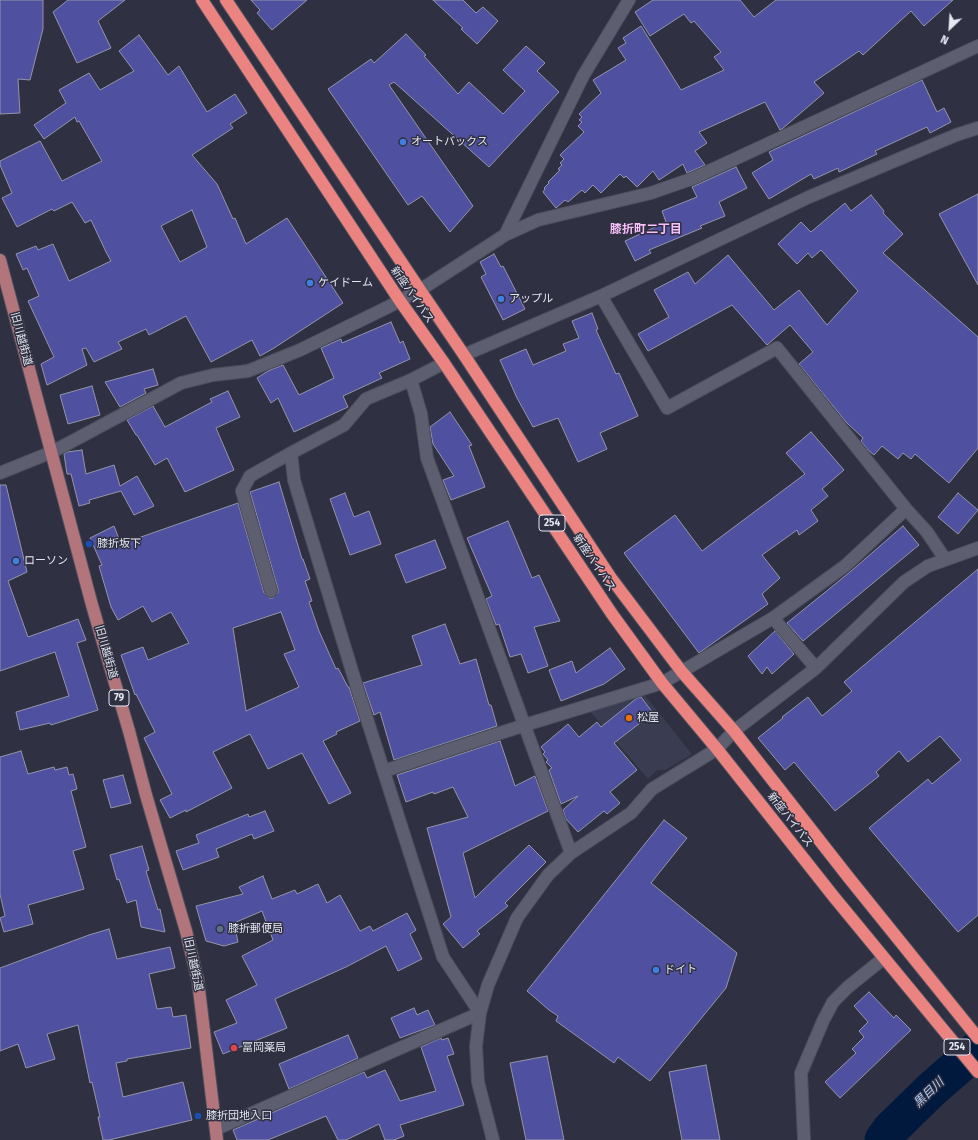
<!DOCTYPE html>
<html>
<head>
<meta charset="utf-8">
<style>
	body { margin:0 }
	#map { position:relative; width:978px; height:1140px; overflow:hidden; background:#2f3041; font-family:"Fira Sans",sans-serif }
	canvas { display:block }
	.north { position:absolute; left:930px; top:8px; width:40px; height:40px; -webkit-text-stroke:3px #2f3041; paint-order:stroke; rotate:205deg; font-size:11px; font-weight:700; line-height:16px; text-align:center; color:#e4e6f1 }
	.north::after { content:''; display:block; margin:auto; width:14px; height:18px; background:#e4e6f1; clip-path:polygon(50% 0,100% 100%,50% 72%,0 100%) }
</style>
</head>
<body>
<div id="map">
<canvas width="978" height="1140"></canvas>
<div class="north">N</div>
</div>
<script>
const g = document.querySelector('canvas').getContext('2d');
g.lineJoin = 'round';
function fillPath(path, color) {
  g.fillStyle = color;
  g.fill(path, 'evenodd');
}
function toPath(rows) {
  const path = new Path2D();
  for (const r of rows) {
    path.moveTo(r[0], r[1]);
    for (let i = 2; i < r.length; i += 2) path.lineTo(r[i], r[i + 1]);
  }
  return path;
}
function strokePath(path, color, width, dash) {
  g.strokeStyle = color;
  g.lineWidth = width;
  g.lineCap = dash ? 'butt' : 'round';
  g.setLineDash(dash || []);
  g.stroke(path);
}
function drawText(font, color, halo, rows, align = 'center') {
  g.font = font + ' "Fira Sans","Noto Sans JP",sans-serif';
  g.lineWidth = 3;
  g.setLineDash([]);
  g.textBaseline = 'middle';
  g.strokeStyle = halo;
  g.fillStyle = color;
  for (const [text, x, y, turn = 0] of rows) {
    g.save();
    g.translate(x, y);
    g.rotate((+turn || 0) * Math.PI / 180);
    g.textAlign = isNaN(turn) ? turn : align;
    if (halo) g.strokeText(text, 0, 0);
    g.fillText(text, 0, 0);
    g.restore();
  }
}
fillPath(toPath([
	[643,693,692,754,665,770,657,770,648,779,589,710]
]), '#3a3c52');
strokePath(toPath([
	[883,1140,891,1129,932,1089,978,1049]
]), '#00193c', 37);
const building = toPath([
	[0,0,43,0,43,29,30,80,18,79,20,113,0,114,0,0],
	[68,0,125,0,98,21,111,48,77,63,53,12,68,0],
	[251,0,307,0,272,30,257,13,260,10,251,0],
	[433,0,463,0,476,13,483,7,498,21,477,44,461,29,463,28,433,0],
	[653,0,740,0,754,17,776,0,953,0,924,26,911,11,863,55,859,51,814,82,824,93,782,129,780,130,765,102,699,132,707,143,695,151,705,165,687,173,683,164,659,180,653,171,637,187,626,176,624,178,620,174,601,193,593,185,585,193,582,190,568,202,565,200,556,208,543,192,545,189,544,188,549,183,548,182,560,170,558,169,562,165,560,163,564,159,560,155,584,132,578,126,582,122,579,120,582,117,579,114,601,93,593,80,626,60,618,48,626,43,623,38,641,26,681,90,724,70,714,57,721,52,694,21,691,23,684,14,650,36,635,12,653,0],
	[406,34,426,55,424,56,458,94,469,82,503,114,525,91,503,70,526,46,545,63,537,71,559,92,489,167,394,82,389,85,473,206,450,232,422,196,408,205,328,89,371,59,374,63,406,34],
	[139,35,168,75,179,66,207,112,235,94,247,113,230,124,233,128,192,155,217,184,233,219,235,218,246,244,287,218,343,303,274,348,260,356,252,340,211,362,186,316,149,335,146,329,118,342,122,349,94,362,86,348,82,349,87,365,47,385,41,364,54,357,28,301,39,296,27,268,23,270,16,254,36,246,38,250,53,244,69,281,111,261,106,252,91,220,85,223,72,202,54,211,52,209,17,227,2,198,12,193,0,165,0,161,40,141,62,181,102,161,79,121,77,122,75,117,44,139,34,125,66,103,59,90,89,73,100,90,134,71,119,51,139,35],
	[192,210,207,247,180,262,161,226,192,210],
	[922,80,937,112,944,108,951,122,930,133,927,127,875,151,877,154,839,172,838,168,814,179,811,174,769,199,752,173,773,160,769,152,922,80],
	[736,167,747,188,719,202,725,216,700,226,702,228,649,250,651,253,635,261,625,241,666,222,662,211,697,197,692,187,736,167],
	[978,194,978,285,939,214,978,194],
	[871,195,884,211,883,213,903,234,883,253,978,337,978,448,949,483,915,454,911,459,903,453,898,459,882,446,874,455,868,450,861,441,863,438,846,422,799,364,813,352,790,325,767,345,732,305,648,351,638,334,669,317,654,290,688,272,695,284,728,255,774,310,799,290,827,325,858,291,821,250,812,258,808,253,797,264,778,244,801,222,811,232,845,203,851,211,871,195],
	[494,254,501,267,503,266,525,309,503,320,481,277,486,274,480,262,494,254],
	[592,313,598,329,596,330,616,374,619,373,638,416,600,433,607,449,578,462,558,418,533,427,517,398,500,360,526,349,533,365,566,351,563,344,579,338,572,321,592,313],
	[391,322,400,343,403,341,410,359,379,373,382,378,343,396,348,407,294,432,278,398,271,403,257,378,268,371,283,365,299,395,334,378,321,348,341,339,342,343,391,322],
	[153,369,158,385,144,389,146,393,120,407,105,382,153,369],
	[92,386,100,415,68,424,60,395,92,386],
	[228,391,240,417,216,428,234,470,185,492,167,458,155,465,137,435,136,435,127,420,153,406,165,427,212,402,210,399,228,391],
	[450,412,472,445,469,446,485,487,451,500,443,480,454,476,433,444,430,427,450,412],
	[811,432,844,470,822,489,828,496,811,510,818,521,799,535,797,530,762,555,780,578,762,594,768,604,699,653,624,553,675,515,702,551,805,474,786,453,811,432],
	[82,450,86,474,114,465,120,486,137,476,154,506,134,515,121,491,89,500,90,503,79,506,71,474,67,474,64,454,67,452,82,450],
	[279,482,302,559,303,559,310,579,305,581,312,601,309,602,319,631,336,669,338,668,348,687,349,687,360,721,336,732,337,734,323,741,351,793,329,804,302,753,268,769,250,734,213,752,232,788,186,812,186,810,170,818,160,800,172,794,144,738,155,732,136,694,135,695,121,655,143,647,148,660,189,643,171,612,152,622,143,606,118,620,111,607,99,566,102,565,90,538,114,526,121,544,238,503,264,593,269,598,273,598,278,593,278,589,250,492,279,482],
	[281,612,295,650,284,654,299,687,246,711,233,628,281,612],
	[0,485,6,485,27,572,8,581,28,637,78,619,86,640,77,643,98,710,51,725,50,723,20,730,16,712,69,696,55,652,0,671,0,485],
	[345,493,354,517,369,511,381,544,350,555,330,499,345,493],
	[958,493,978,510,958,534,938,517,958,493],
	[508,521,532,578,539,575,560,621,534,627,548,666,528,673,521,654,510,657,499,624,496,625,486,599,492,596,467,538,508,521],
	[903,526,919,545,803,641,787,623,850,572,903,526],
	[435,540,446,568,406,583,395,555,435,540],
	[978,569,978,915,958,932,869,828,928,779,932,784,961,760,940,736,908,762,899,751,876,772,879,776,835,811,794,762,785,770,758,738,783,718,782,717,808,697,822,716,852,691,844,682,978,569],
	[445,624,460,664,476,659,489,705,491,705,497,726,394,760,380,712,374,715,363,683,422,665,412,636,445,624],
	[775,631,794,654,772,674,767,667,762,674,748,656,775,631],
	[610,648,625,669,604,684,561,701,549,670,572,661,576,673,610,648],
	[641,697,653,713,614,743,637,770,610,792,620,803,607,814,604,811,578,832,566,819,563,810,578,796,561,804,549,770,552,768,546,762,548,760,543,754,545,752,541,747,568,724,579,737,597,722,601,727,637,698,641,697],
	[500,741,515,786,535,776,548,811,463,853,475,898,529,845,546,862,505,903,508,906,477,931,480,934,463,948,443,924,451,917,427,828,468,817,453,787,434,794,433,792,406,802,397,775,500,741],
	[21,751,28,774,54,767,55,770,67,767,69,775,73,774,77,789,71,791,86,847,73,851,84,889,28,905,33,924,4,932,0,918,5,916,0,894,0,757,21,751],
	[123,775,131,803,111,808,103,780,123,775],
	[265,811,274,831,254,839,252,834,216,849,219,857,183,870,176,851,199,843,196,835,248,814,249,817,265,811],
	[664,820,687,838,651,883,737,953,726,988,650,1081,618,1057,614,1063,556,1021,558,1016,549,1010,527,991,664,820],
	[142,846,149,870,146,871,158,910,160,909,165,932,141,927,136,900,127,903,119,879,117,880,110,855,142,846],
	[263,876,272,899,295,890,297,894,318,884,327,903,340,895,360,931,370,926,373,931,407,913,416,930,410,934,422,959,398,971,386,946,346,967,277,998,275,999,287,1028,223,1054,214,1032,237,1023,226,1000,257,985,242,956,273,940,262,911,234,923,238,942,224,946,206,941,196,906,243,894,239,887,263,876],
	[109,929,117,959,170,947,175,968,149,974,157,1009,171,1007,173,1017,186,1015,191,1048,127,1059,127,1061,116,1063,123,1097,183,1082,192,1120,109,1140,103,1140,98,1117,100,1117,92,1082,90,1083,78,1025,47,1034,55,1059,26,1068,18,1044,0,1051,0,968,89,935,109,929],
	[869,992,894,1018,896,1015,911,1030,840,1098,825,1082,856,1053,852,1049,864,1037,859,1031,868,1022,854,1006,869,992],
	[414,1008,417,1015,428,1010,435,1025,400,1038,391,1018,414,1008],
	[348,1035,358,1058,289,1089,279,1064,348,1035],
	[441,1038,442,1040,448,1038,454,1054,447,1056,464,1105,400,1125,404,1136,394,1140,385,1140,379,1124,346,1140,338,1140,326,1116,268,1140,237,1140,233,1130,364,1072,367,1078,385,1070,400,1101,436,1091,421,1047,441,1038],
	[547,1056,564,1140,526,1140,510,1063,547,1056],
	[706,1065,720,1140,682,1140,669,1072,706,1065]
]);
fillPath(building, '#5050a1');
strokePath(building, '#9395a9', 1);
const minor = toPath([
	[505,235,538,220,651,193,694,178,978,46],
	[601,296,667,408,777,348,906,509,927,532,945,559],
	[464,355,601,296,809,197,956,135,978,128],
	[411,380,421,414,427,458,571,853],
	[0,473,52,452,69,443,181,383,213,375,248,371,300,350,388,307,420,290,505,235,583,76,629,0],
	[271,591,242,491,250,476,291,453],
	[773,618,816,668],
	[384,771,525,725,662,683,773,618,845,566,906,509],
	[216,1129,480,1013,443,957,359,694,294,480,291,453,344,425,366,399,411,380,444,363],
	[493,1140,478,1082,476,1046,480,1013,488,985,517,918,548,875,571,853,631,813,652,789,717,749,734,731,816,668,904,582,928,566,978,548],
	[804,1140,801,1073,823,1021,833,1002,848,987,884,958]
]);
const major = toPath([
	[0,260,92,605,129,731,146,795,186,931,198,981,217,1140]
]);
const highway = toPath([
	[202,0,400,301,444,363,612,614,662,683,717,749,834,897,978,1072],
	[226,0,420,290,464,355,611,578,682,672,734,731,849,878,978,1038]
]);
strokePath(minor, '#4c4e5c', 14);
strokePath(major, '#4c4e5c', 14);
strokePath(highway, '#4c4e5c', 14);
strokePath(minor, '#5d5f71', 12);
strokePath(major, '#b2757b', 12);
strokePath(highway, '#eb8481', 12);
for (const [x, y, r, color] of [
	[403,142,4,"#3f7fe0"],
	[310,283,4,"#3f7fe0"],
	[501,299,4,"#3f7fe0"],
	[89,544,4,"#1a4fb4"],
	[16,561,4,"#3f7fe0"],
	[629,718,4,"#e8710a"],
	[220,929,4,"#5c6f8a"],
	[656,970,4,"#3f7fe0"],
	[234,1048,4,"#e0444e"],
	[198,1116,4,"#1a4fb4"]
]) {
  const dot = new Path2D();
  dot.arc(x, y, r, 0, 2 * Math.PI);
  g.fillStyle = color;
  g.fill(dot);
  strokePath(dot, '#2f3041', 1.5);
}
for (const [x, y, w] of [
	[552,523,26],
	[119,698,20],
	[957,1047,26]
]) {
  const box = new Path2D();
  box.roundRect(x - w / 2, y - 8, w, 16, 3);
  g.fillStyle = '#2f3041';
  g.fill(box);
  strokePath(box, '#e4e6f1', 1);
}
drawText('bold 10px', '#e4e6f1', null, [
	["254",552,523],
	["79",119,698],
	["254",957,1047]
]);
drawText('11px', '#e4e6f1', '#2f3041', [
	["オートバックス",411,142],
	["ケイドーム",318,283],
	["アップル",509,299],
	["膝折坂下",97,544],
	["ローソン",24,561],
	["松屋",637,718],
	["膝折郵便局",228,929],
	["ドイト",664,970],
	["冨岡薬局",242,1048],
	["膝折団地入口",206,1116]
], 'left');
drawText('11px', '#e4e6f1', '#2f3041', [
	["新座バイパス",412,295,55],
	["旧川越街道",21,339,75],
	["新座バイパス",594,563,56],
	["旧川越街道",106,652,74],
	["新座バイパス",790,820,52],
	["旧川越街道",193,964,78]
]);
drawText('bold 12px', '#f7bef9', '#2f3041', [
	["膝折町二丁目",646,230]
]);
drawText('italic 12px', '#afcef4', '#2f3041', [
	["黒目川",929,1093,-44]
]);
</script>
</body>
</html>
